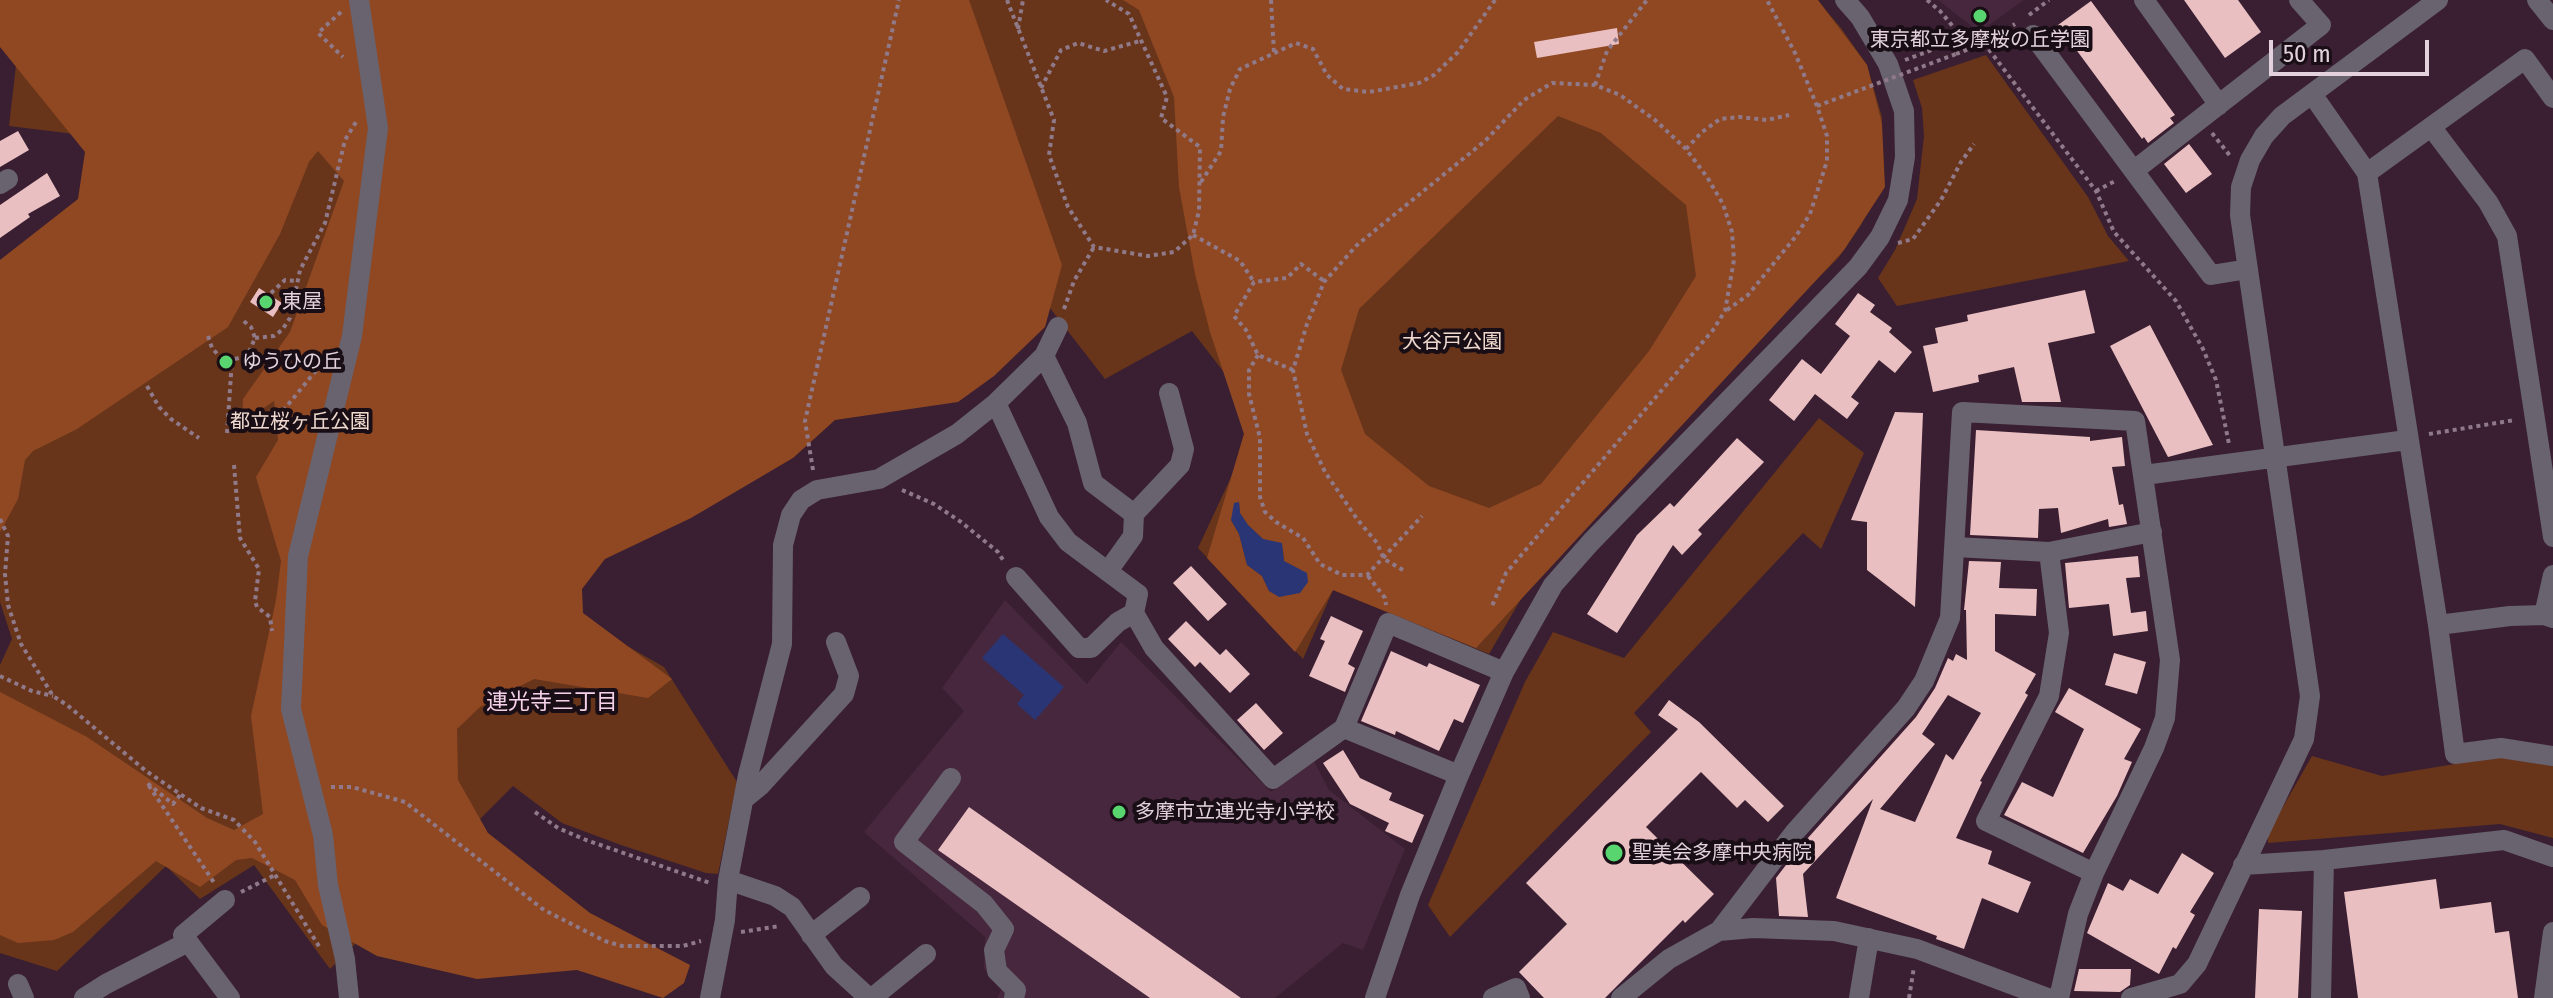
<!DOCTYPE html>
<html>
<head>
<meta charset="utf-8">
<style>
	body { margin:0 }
	#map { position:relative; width:2553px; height:998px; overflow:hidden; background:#391f31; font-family:"Fira Sans Condensed",sans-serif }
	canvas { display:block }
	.scale { position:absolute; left:2269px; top:40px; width:160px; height:36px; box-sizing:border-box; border:4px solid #e3d2dd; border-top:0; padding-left:10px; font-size:24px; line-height:28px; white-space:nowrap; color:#e3d2dd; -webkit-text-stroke:6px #190e15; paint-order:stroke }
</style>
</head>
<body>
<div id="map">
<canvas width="2553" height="998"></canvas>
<div class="scale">50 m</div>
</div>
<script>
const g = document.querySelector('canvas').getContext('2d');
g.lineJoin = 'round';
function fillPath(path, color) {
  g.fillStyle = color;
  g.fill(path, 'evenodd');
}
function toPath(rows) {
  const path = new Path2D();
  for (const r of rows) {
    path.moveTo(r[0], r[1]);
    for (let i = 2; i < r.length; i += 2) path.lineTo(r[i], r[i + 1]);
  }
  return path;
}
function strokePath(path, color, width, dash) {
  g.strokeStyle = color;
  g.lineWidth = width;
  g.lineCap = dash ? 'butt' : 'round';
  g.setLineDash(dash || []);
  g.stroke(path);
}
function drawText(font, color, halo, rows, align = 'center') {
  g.font = font + ' "Fira Sans Condensed","Noto Sans JP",sans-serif';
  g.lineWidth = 8;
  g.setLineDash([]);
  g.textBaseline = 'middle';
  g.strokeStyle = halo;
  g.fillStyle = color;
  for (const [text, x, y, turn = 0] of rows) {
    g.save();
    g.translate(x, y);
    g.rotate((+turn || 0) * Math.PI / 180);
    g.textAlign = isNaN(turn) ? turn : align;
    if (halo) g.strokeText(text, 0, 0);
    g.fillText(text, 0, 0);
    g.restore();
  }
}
fillPath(toPath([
	[1938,0,2024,0,1979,32],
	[1005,600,1087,684,1121,642,1271,792,1314,761,1329,790,1405,849,1363,950,1343,943,1275,998,997,998,1002,988,984,969,985,937,864,832,964,711,942,688]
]), '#47273d');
fillPath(toPath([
	[0,0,807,0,608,539,554,614,608,635,664,667,737,782,718,874,706,873,621,845,562,823,513,786,330,969,254,865,200,899,166,866,57,971,0,953,0,665,12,639,0,602,0,266,86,211,99,137,9,126,18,48],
	[811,0,1817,0,1841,28,1867,65,1882,117,1882,159,1876,192,1861,225,1839,257,1577,524,1532,580,1489,654,1333,590,1303,659,1198,548,1233,473,1244,434,1240,393,1192,331,1105,379],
	[1986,55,2088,197,2108,236,2129,261,1897,306,1878,278,1895,250,1917,199,1924,136,1922,108,1913,80],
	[1819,418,1864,453,1821,549,1803,533,1634,713,1651,732,1450,937,1428,905,1525,682,1553,632,1624,658],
	[2312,756,2382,776,2497,757,2553,766,2553,838,2500,824,2268,843,2268,833]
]), '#68351b');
fillPath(toPath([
	[0,0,969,0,1062,265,1045,327,994,376,958,402,835,420,793,458,691,518,605,559,582,589,583,613,672,679,648,698,534,679,480,707,457,729,458,780,488,833,590,913,690,965,684,983,663,998,577,970,477,979,377,956,322,925,295,880,252,858,236,860,200,887,156,861,73,932,54,940,18,943,0,935,0,692,87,737,207,818,234,830,263,814,251,716,276,600,281,561,256,477,278,440,274,401,242,423,243,399,290,332,344,181,318,151,309,162,280,234,228,327,77,429,33,451,25,460,18,499,0,532,0,260,78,199,85,152,0,47],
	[1123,0,1818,0,1867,65,1882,124,1885,187,1844,250,1476,648,1333,590,1295,652,1207,558,1244,434,1210,332,1195,274,1179,187,1174,97,1139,10],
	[1558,116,1601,133,1686,205,1696,276,1649,351,1541,484,1489,508,1429,486,1365,434,1341,370,1359,309],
	[1239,502,1240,513,1248,525,1263,539,1283,549,1284,561,1307,574,1269,591,1262,576,1247,565,1239,534,1231,520]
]), '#904822');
fillPath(toPath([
	[1239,502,1240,513,1248,525,1263,539,1282,543,1284,561,1307,573,1308,582,1300,593,1279,597,1269,591,1262,576,1247,565,1239,534,1231,520,1234,503],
	[1003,634,1064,687,1035,720,1017,704,1024,695,982,658]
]), '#293575');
fillPath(toPath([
	[2184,0,2238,0,2261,32,2225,58],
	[2091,1,2175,115,2170,118,2174,123,2148,143,2144,137,2142,139,2058,25],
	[1617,28,1619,44,1537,58,1534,42],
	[18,131,29,150,0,167,0,141],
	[2189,144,2212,174,2186,193,2164,164],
	[47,173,60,196,28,214,30,217,0,238,0,205],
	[259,288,282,303,273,317,250,302],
	[2085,290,2095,333,2048,343,2061,402,2022,402,2014,367,1978,375,1979,382,1933,392,1923,346,1938,343,1935,328,1968,321,1967,315],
	[1858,293,1875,305,1870,312,1892,328,1889,332,1912,352,1895,373,1879,360,1851,397,1859,403,1847,419,1815,394,1794,421,1769,400,1802,359,1821,374,1850,336,1835,324],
	[2150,325,2213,445,2168,457,2110,346],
	[1895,412,1923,413,1915,607,1867,570,1867,522,1851,520],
	[1976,430,2090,437,2090,441,2122,437,2125,466,2112,467,2119,505,2123,504,2127,524,2109,527,2108,519,2061,533,2058,508,2039,509,2038,538,1970,535],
	[1737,438,1764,462,1698,530,1702,534,1682,555,1673,545,1617,633,1587,614,1637,535,1670,503,1674,507],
	[2138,556,2140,577,2126,578,2131,613,2146,611,2148,631,2113,636,2109,604,2069,608,2065,563],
	[1969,561,2001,562,1999,588,2037,589,2036,616,1995,614,1995,651,2036,674,2025,693,2028,695,1980,781,1982,782,1956,838,1992,851,1988,864,2031,882,2018,913,1982,898,1964,949,1936,939,1937,936,1836,898,1873,799,1803,874,1808,917,1779,916,1776,878,1799,848,1916,717,1935,688,1948,658,1953,661,1956,654,1967,660,1966,610,1964,610],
	[1948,695,1981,713,1953,760,1946,754,1915,822,1880,809,1935,744,1922,734],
	[1191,566,1227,604,1208,621,1173,583],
	[1331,616,1363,631,1348,664,1355,668,1345,692,1309,676,1325,641,1320,639],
	[1186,621,1220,655,1226,649,1250,674,1230,693,1200,662,1195,667,1168,639],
	[1391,651,1427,667,1429,663,1480,685,1463,723,1454,719,1439,751,1396,731,1395,735,1361,721],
	[2114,653,2146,662,2137,694,2105,685],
	[2069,688,2141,729,2124,759,2132,762,2117,796,2083,853,2004,815,2022,782,2053,797,2084,729,2055,712],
	[1669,700,1699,722,1784,806,1768,822,1745,800,1737,808,1701,772,1646,827,1714,894,1685,923,1683,920,1605,998,1544,998,1519,972,1567,924,1526,883,1678,729,1658,715],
	[1256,703,1283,733,1264,750,1237,720],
	[1343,750,1360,778,1392,793,1389,800,1424,815,1412,843,1385,831,1389,823,1350,804,1323,763],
	[969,807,1241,998,1150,998,938,850],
	[2182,853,2214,873,2190,912,2195,915,2176,949,2173,947,2159,974,2087,933,2108,883,2123,891,2130,879,2158,894],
	[2436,879,2440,909,2491,902,2495,933,2509,931,2518,998,2358,998,2344,892],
	[2259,909,2302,911,2298,998,2255,998],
	[2079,969,2131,969,2130,985,2120,992,2074,991]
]), '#eabfc2');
strokePath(toPath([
	[1007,0,1054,120,1049,155,1068,207,1094,247,1148,256,1174,252,1193,235,1199,211,1200,147,1161,118,1167,97,1129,14,1106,0],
	[1271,0,1274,53],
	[1927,0,1940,11,1971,48],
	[341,12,318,33,343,57],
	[2029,15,2049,0],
	[1018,29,1023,0],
	[1984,43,2096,191,2114,232,2176,301,2203,349,2216,380,2229,444],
	[1956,54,1984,43,2015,24],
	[1905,60,1964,38],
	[1595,85,1607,51,1647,0],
	[1041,88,1061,50,1078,43,1104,51,1140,41],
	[2212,133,2231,157],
	[1686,149,1702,132,1720,119,1739,117,1767,120,1789,115],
	[1201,182,1221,151,1223,117,1230,89,1240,69,1296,43,1313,49,1327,75,1343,89,1369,92,1419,83,1434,75,1458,52,1495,0],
	[2096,191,2115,181],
	[1193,235,1240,261,1254,282],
	[1898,243,1913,239,1941,200,1961,162,1974,144],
	[271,293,285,280,297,281],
	[1064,309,1074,281,1094,247],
	[1727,310,1748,295,1796,236,1810,214,1827,161,1827,136,1817,106,1795,53,1767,0],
	[208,336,212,348,220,357,232,360,242,357,250,350,255,338,251,327,241,319],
	[255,338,274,336,282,330,290,318,300,270,325,223,345,140,356,122],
	[1258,355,1249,370,1249,394,1260,438,1260,497,1265,512,1276,522,1303,538,1320,564,1342,575,1367,575,1422,516],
	[1293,370,1258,355,1246,330,1234,316,1254,282,1287,278,1301,264,1324,281],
	[147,386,159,407,171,419,199,438],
	[273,423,323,362],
	[227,433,232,360],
	[2429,434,2515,420],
	[234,465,240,538,259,569,255,601,257,607,270,617,272,631],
	[813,470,805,421,899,0],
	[902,490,934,504,961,522,998,552,1005,563],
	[0,519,8,536,5,574,8,605,21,644,53,696,67,705,146,771,201,808,234,820,255,842,320,948],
	[1403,570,1384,559,1377,543,1357,519,1325,472,1307,434,1293,370,1307,324,1324,282,1357,245,1485,141,1524,100,1552,83,1595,85,1620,95,1655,120,1686,149,1707,177,1723,204,1732,232,1734,260,1725,311,1713,330,1506,573,1492,606],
	[1368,576,1385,598,1386,605],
	[0,676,32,691,53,696],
	[331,787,352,787,405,802,544,910,605,941,622,946,683,946,701,941],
	[180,795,173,804,147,783,215,884],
	[535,812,558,828,586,840,710,883],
	[241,892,275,875],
	[741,932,780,926],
	[1909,998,1914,967]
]), '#907a89', 4, [4, 4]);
strokePath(toPath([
	[2144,0,2219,105],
	[2537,0,2553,20],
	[2033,35,2211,275,2248,269],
	[2312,94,2367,173,2438,625,2455,754,2501,748,2553,756],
	[2432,128,2488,202,2507,236,2553,537],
	[2136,169,2321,25,2299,0],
	[2367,173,2525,59,2553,98],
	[0,184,8,179],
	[1044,356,1077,423,1093,483,1134,514],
	[996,403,1049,517,1068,542,1138,594,1134,613,1154,648,1273,779,1344,728,1459,775],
	[2144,475,2407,440],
	[1955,547,2049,552,2152,532],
	[2049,552,2059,633,2049,696,1986,821,2094,873],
	[1108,571,1133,536,1134,514,1180,465,1184,449,1169,393],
	[1016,577,1079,648,1091,648,1118,622,1134,613],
	[2544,615,2553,575],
	[2438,625,2510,616,2544,615,2553,618],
	[1344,728,1388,623,1504,672],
	[951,778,904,842,984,904,1004,929,994,950,997,971,1016,990,1014,998],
	[744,799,760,786,844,694,849,676,836,642],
	[2243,865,2324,860,2504,840,2553,857],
	[728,880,775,896,792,907,834,966,869,998],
	[225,900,183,935,230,998],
	[1719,931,1794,833,1906,708,1924,681,1950,618,1962,412,2135,421,2170,660,2165,718,2154,748,2094,873,2078,914,2059,998],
	[811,935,860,897],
	[18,984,24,998],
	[84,998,106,984,188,942],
	[349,998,345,959,328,885,323,835,291,709,298,556,352,336,378,128,359,0],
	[710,998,725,920,728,880,748,775,782,644,783,545,791,515,801,500,817,490,879,479,957,434,996,403,1044,356,1058,327],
	[872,998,926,954],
	[1375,998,1410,895,1459,775,1504,672,1553,585,1591,542,1858,267,1880,237,1898,200,1905,157,1904,111,1888,64,1860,17,1845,0],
	[1493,998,1516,988,1520,998],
	[1621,998,1669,959,1719,931,1753,928,1834,931,1917,949,2048,998],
	[1859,998,1869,938],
	[2131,998,2180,984,2197,964,2304,739,2310,696,2240,215,2241,187,2250,160,2264,136,2282,116,2438,0],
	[2321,998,2324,860],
	[2544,998,2553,932]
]), '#696370', 20);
strokePath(toPath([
	[1817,106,1956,54]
]), '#907a89', 4, [4, 4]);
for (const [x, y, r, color] of [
	[1980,16,8,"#59d56f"],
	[266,302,8,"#59d56f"],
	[226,362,8,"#59d56f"],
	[1119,812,8,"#59d56f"],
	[1614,853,10,"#59d56f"]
]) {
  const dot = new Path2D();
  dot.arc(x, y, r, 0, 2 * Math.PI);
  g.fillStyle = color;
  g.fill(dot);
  strokePath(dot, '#190e15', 3);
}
drawText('20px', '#e3d2dd', '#190e15', [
	["東京都立多摩桜の丘学園",1980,40,"center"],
	["東屋",282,302],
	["ゆうひの丘",242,362],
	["多摩市立連光寺小学校",1135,812],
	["聖美会多摩中央病院",1632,853]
], 'left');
drawText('20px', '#f0dad0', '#190e15', [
	["大谷戸公園",1452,342],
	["都立桜ヶ丘公園",300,422]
]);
drawText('22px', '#f4d1e8', '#190e15', [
	["連光寺三丁目",552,703]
]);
</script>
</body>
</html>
